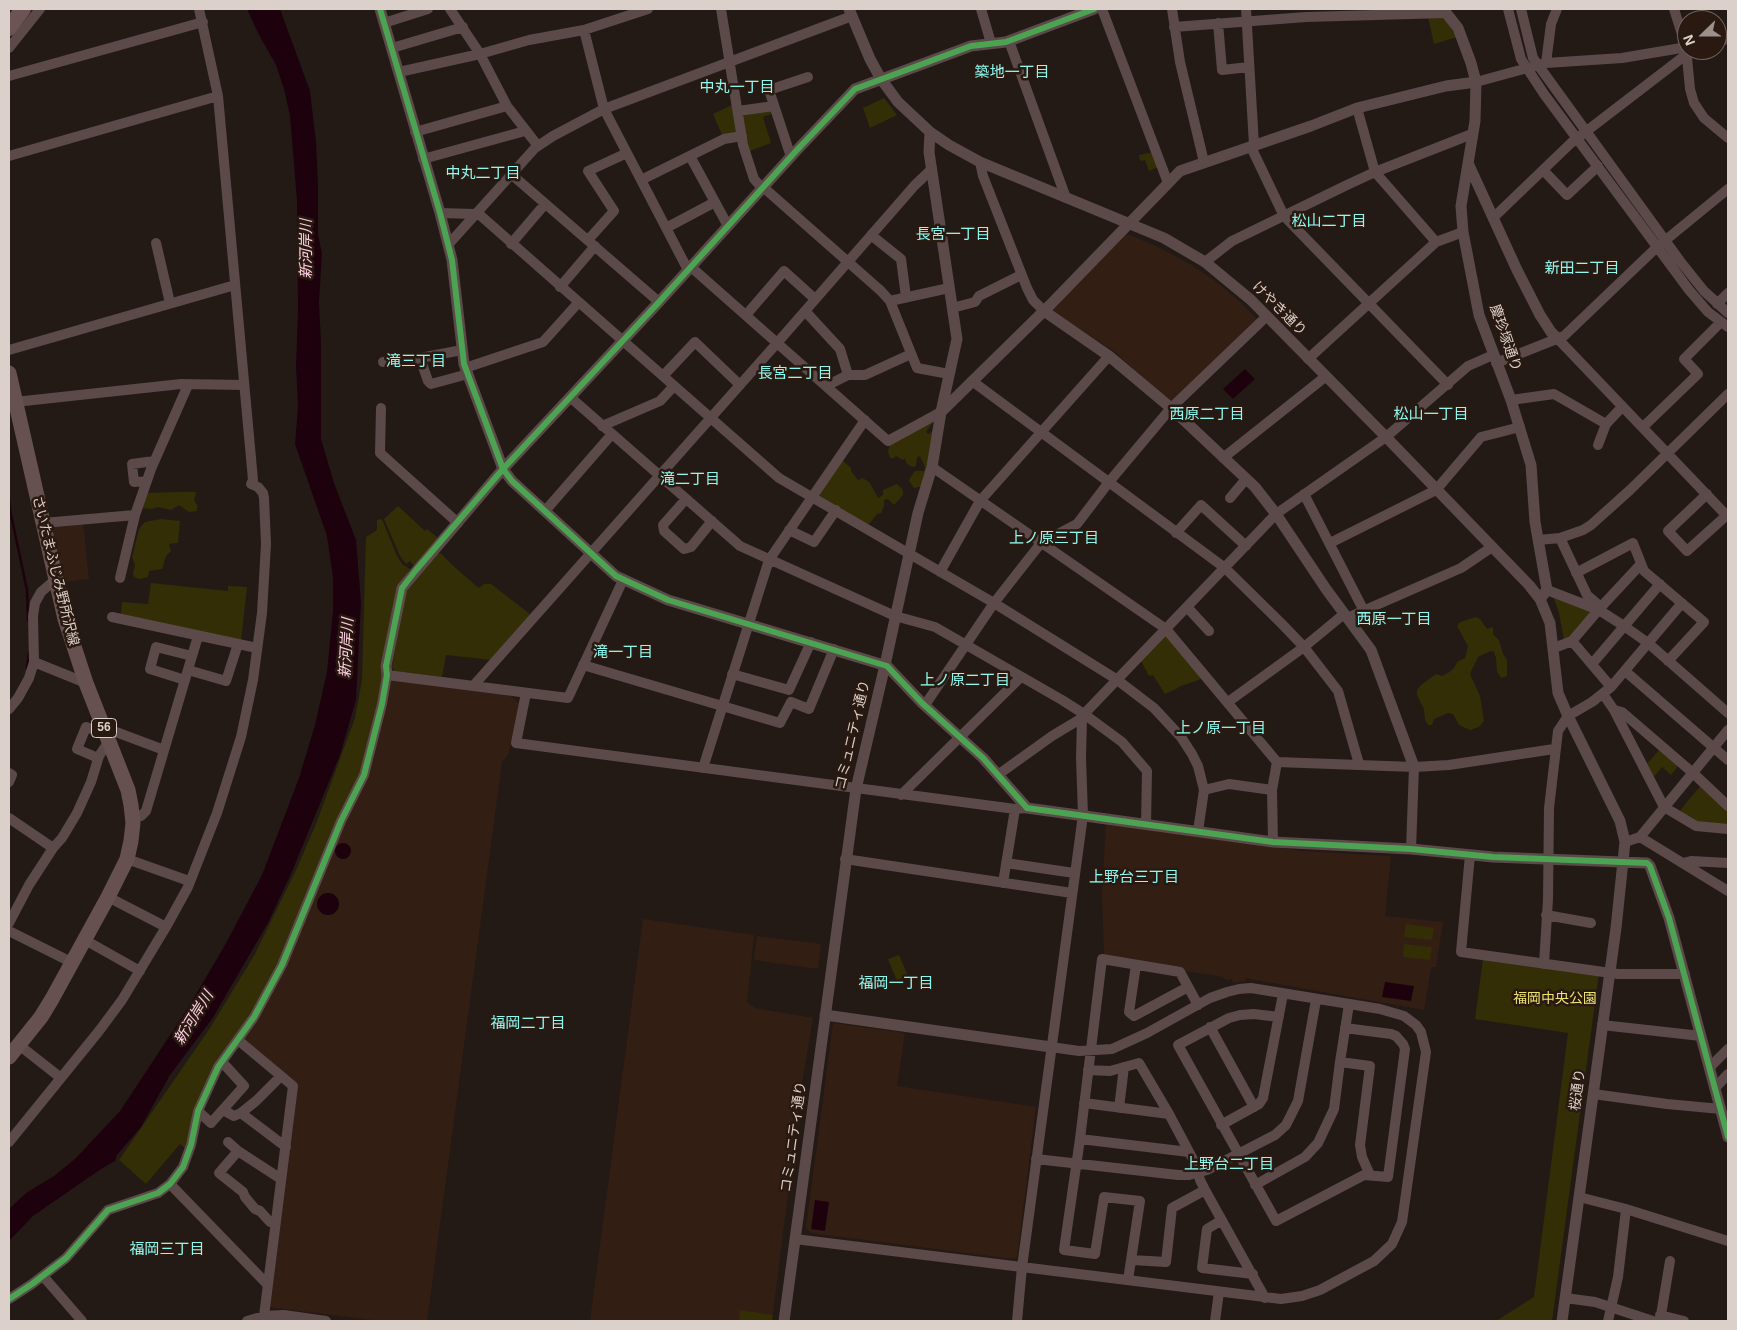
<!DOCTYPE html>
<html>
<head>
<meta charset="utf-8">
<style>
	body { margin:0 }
	#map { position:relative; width:1737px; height:1330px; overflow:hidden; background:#231a16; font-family:Helvetica,sans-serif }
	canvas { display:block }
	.frame { position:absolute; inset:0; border:10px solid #dcd0ca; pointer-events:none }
	.north { position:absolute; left:1677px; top:10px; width:50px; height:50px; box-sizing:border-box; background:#291910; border:1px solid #71625a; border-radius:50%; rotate:248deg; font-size:14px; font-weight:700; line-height:20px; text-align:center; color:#dcd0ca }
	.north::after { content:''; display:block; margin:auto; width:18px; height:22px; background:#9b908b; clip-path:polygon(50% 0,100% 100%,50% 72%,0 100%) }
</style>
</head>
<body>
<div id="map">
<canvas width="1737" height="1330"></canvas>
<div class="frame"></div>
<div class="north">N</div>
</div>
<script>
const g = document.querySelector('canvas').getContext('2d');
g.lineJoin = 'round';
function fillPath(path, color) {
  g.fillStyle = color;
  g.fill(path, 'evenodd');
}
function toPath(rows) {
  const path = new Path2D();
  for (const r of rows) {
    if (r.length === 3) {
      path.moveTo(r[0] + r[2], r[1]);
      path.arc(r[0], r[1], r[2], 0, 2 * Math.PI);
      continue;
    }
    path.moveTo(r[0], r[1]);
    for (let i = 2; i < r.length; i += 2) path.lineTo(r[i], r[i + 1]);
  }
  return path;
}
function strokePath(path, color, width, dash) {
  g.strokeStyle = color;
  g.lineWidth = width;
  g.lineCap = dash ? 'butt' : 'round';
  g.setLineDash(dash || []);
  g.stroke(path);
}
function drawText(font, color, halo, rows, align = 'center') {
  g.font = font + ' Helvetica,"Noto Sans JP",sans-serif';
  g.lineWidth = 5;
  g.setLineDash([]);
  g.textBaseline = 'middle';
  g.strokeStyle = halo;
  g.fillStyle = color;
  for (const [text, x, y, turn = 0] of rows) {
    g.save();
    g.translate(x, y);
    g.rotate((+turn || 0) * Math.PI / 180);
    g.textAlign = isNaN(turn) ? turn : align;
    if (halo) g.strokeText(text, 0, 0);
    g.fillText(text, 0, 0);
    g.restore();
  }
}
fillPath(toPath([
	[1125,235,1130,235,1160,248,1190,264,1214,280,1239,301,1259,321,1169,403,1114,351,1055,313,1053,309],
	[83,523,89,579,63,582,49,525],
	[390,678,506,693,521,704,508,755,502,762,427,1321,381,1321,269,1307,296,1086,245,1041,244,1034],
	[1106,824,1302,851,1391,856,1385,916,1443,922,1436,967,1431,967,1424,1010,1245,978,1245,981,1233,983,1232,979,1227,980,1219,976,1184,971,1104,956,1102,894],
	[643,919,754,935,747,1002,755,1008,813,1018,801,1090,772,1321,590,1321],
	[757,936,821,944,818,969,754,960],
	[833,1023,905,1033,897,1086,1036,1107,1017,1257,1014,1259,811,1233,806,1228]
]), '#331e13');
fillPath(toPath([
	[1428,17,1444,18,1457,37,1434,44],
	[884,98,897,115,870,128,863,108],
	[734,104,740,133,723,137,713,114],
	[773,109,774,113,763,117,771,143,747,152,739,114],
	[1153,152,1158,167,1149,171,1145,160,1140,161,1139,155],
	[933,422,926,432,928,434,933,431,925,486,914,488,909,481,910,478,915,471,924,471,925,467,920,456,917,457,916,466,912,467,906,463,905,458,903,460,896,456,894,458,890,458,888,451,890,444,903,439,903,436],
	[841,459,851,468,851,471,858,480,863,478,870,483,878,498,883,495,883,490,897,484,903,490,903,495,894,505,888,499,884,500,884,506,881,513,877,514,870,523,866,525,842,512,842,509,820,498,820,494],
	[181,492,196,492,194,500,197,505,197,511,189,512,179,505,171,510,158,507,151,509,142,508,146,493],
	[398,506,425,531,427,529,438,538,414,566,410,561,406,564,400,556,384,519],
	[161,519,180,521,178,543,169,544,171,551,166,556,162,569,149,571,148,577,140,579,134,577,133,573,135,565,132,557,139,529,145,522],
	[382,519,397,556,403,565,410,569,401,584,384,676,360,775,276,970,241,1029,185,1148,180,1144,146,1184,119,1160,210,1028,255,954,297,868,316,824,344,748,355,718,362,680,366,537,377,530,377,520],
	[441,553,450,563,474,584,479,588,484,584,491,584,530,614,529,618,492,660,446,655,442,677,395,671,392,668,405,589,437,554],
	[151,583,228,591,228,586,247,587,241,641,121,614,122,602,148,604],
	[1554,598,1592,611,1571,639,1564,640,1559,613],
	[1476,617,1480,619,1487,629,1493,627,1493,634,1499,640,1503,654,1507,660,1507,676,1501,678,1497,671,1496,658,1494,652,1491,651,1478,657,1470,674,1480,696,1484,721,1479,727,1470,730,1459,725,1453,714,1448,713,1434,719,1432,725,1428,725,1425,720,1424,709,1417,695,1417,690,1421,685,1436,674,1442,676,1448,673,1454,668,1457,662,1465,658,1468,646,1457,626,1460,622],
	[1166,633,1204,678,1178,687,1178,688,1165,694,1153,675,1149,676,1140,659],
	[1660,749,1679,765,1671,775,1662,767,1652,779,1645,766],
	[1702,784,1728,808,1728,826,1697,824,1678,813],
	[1406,924,1434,928,1432,940,1404,937],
	[1404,944,1432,947,1430,960,1403,957],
	[899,955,908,976,897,981,888,959],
	[1483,959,1599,973,1552,1321,1496,1321,1534,1297,1568,1033,1475,1019],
	[740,1310,773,1315,772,1321,739,1321]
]), '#332e06');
fillPath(toPath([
	[247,9,280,9,310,91,316,142,318,186,318,235,322,253,319,302,321,342,321,439,334,483,356,540,361,602,356,700,340,755,291,874,268,923,212,1019,170,1075,141,1127,117,1155,115,1161,101,1169,33,1216,9,1241,9,1209,26,1193,54,1176,76,1158,120,1111,188,1008,225,945,262,875,299,778,315,725,327,672,333,611,333,578,327,536,295,444,298,405,296,367,298,310,297,201,290,116,284,89,276,65,258,33],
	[1245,369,1255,379,1233,399,1223,389],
	[343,851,8],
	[328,904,11],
	[1385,982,1414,986,1411,1001,1382,997],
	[815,1200,829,1202,825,1231,811,1229]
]), '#1d020e');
strokePath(toPath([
	[9,499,10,510,27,590,28,620],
	[27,668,29,653]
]), '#1d020e', 2.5);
strokePath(toPath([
	[450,9,480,54,507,106,538,146],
	[721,9,743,145,754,179,762,188],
	[981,9,991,43],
	[1102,9,1168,183],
	[1172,9,1180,62,1204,162],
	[1246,9,1254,145],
	[1508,9,1521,59,1544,94,1689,290,1708,312,1728,327],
	[1521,9,1533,58,1680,261,1704,291,1728,313],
	[1674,9,1686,47,1690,89,1694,103,1704,118,1728,138],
	[384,23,428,9],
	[1218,23,1222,70,1249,67],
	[1174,27,1306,17,1446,13],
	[584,30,604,109,688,270],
	[1009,41,1066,198],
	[1717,41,1728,39],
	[9,48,40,9],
	[392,48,463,27],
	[1546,63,1551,24,1557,9],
	[399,72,480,54,529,40,584,30,648,9],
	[9,76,203,22],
	[1476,82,1546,63,1622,58,1687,47],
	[1357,108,1375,172,1436,242],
	[738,111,774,106],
	[415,132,507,106],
	[1251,147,1284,216,1448,385],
	[9,156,218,96],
	[690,156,728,226],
	[791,157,769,90,808,77],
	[423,159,525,131],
	[980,162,983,176,1027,288,1033,300,1044,311],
	[1543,170,1567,195,1598,166],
	[511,174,659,302],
	[641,180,724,139,742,136],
	[763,187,881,291,890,301,917,368,949,374],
	[440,213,475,214,481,216,779,478,994,603,1116,679,1154,708,1181,737,1192,754,1198,766,1204,790,1198,831],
	[1493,218,1571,143,1687,54],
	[666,228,715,202],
	[871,235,901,259,906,297],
	[588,240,614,211,588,171,627,153],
	[156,243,170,303],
	[511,244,545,204],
	[448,245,535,148,553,136,604,109,852,16],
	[1205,262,1232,241,1347,185,1375,172,1472,134],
	[691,267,888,441,941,412],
	[560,287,595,246],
	[890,301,949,288],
	[1717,304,1728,293],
	[952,308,975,302,979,296,1021,275],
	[805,311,840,349,848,375],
	[746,315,784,271,815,299],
	[1558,339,1728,517],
	[9,350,235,285],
	[420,358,428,381,431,384,468,374],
	[1308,359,1436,242,1463,232],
	[383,362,420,358,462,350],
	[1496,363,1564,336,1656,248,1728,189],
	[465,368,543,342,578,303],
	[663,376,695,342,740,385],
	[972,381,1225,568,1282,624,1304,647,1338,691,1359,764],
	[826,386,848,375,865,375,911,354],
	[570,397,740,546,895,616,935,627,1062,700,1084,714,1122,742,1147,771,1146,824],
	[1511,400,1554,394,1606,424,1622,407],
	[15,402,181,384,244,385],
	[381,408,380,453,458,523],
	[602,426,660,401,674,386],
	[1643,427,1698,374,1684,359,1721,322],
	[1598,445,1606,424],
	[1223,458,1325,377],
	[932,467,1166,629,1277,762,1272,790,1273,842],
	[147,481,134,482,132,464,154,461],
	[1304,494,1364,611],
	[1707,494,1668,531,1687,551,1727,515],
	[1230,498,1246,479],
	[686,499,663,525,664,531,684,549,691,547,712,521],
	[545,511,612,434],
	[43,523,135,515,151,469,188,385],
	[789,530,814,542,836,510],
	[1176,533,1201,505,1246,546],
	[1560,538,1587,595,1601,607],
	[1538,540,1560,538,1583,530,1591,525,1630,490,1728,394],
	[1330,543,1436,490,1481,437,1520,427],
	[940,572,980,501,1109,356],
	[1576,573,1633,543,1644,571,1704,622,1668,661],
	[120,578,135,515],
	[1547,590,1599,610,1624,626,1648,643,1728,713],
	[1187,607,1209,631],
	[112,617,257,648],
	[1347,618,1461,568,1492,547],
	[1572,641,1611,687],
	[1554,648,1572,641,1601,607,1641,564],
	[34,662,86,683],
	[1592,664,1660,584],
	[583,665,780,723,791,702,809,709,834,649],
	[188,670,226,681,238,644],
	[1625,671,1728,760],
	[732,674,789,690,811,642],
	[185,680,150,669,156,647,192,656],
	[474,685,778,342,915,185,932,169],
	[526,693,516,743,1015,809,1027,808],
	[1603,694,1614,710,1664,807,1696,826,1728,829],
	[1228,702,1304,647,1344,614],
	[925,705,994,603,1041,543,1077,524,1109,482,1171,408,1267,316],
	[9,709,18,698,29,678,34,662,33,616,35,603,41,592,55,580],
	[1614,710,1622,712,1693,773,1728,806],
	[98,758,77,749,86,727,106,734,116,732,164,750],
	[1277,762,1414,767,1449,765,1554,749],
	[703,768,769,560,865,420],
	[9,773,12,775,9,782],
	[999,774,1052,736,1082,718],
	[1204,790,1229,784,1272,790],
	[901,795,1021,677],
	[132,817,141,816,146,811,198,636],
	[9,818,53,848],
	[1640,837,1728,891],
	[1625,842,1640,837,1728,730],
	[1411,849,1414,767],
	[1470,855,1461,952,1618,974,1685,974],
	[127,859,189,881],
	[845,859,1072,893],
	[1006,863,1074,873],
	[1683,863,1691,861,1728,863],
	[1003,883,1015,809],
	[108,897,166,927],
	[1546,915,1591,923],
	[9,923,29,885,53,848,62,838,77,813,91,782,99,756,109,741],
	[9,931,73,963],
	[85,940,140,971],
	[1544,964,1548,899,1549,808,1558,731,1568,716,1592,702,1611,687,1682,603],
	[1136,965,1129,1012,1134,1016,1188,987],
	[1349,1004,1340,1062,1370,1066,1360,1145,1362,1157,1370,1175],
	[1279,1017,1254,1014,1240,1015,1229,1018,1178,1045,1276,1221,1364,1175,1388,1177,1405,1049,1403,1044,1396,1036,1391,1034,1345,1028],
	[1602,1025,1701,1036],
	[1210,1027,1254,1107],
	[238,1040,293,1086,264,1316],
	[19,1045,61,1078],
	[1710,1067,1728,1049],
	[1088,1070,1110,1071,1139,1063,1169,1114,1196,1165,1200,1180,1205,1190,1265,1298],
	[1716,1087,1728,1074],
	[1593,1094,1667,1104,1721,1109],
	[1084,1103,1169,1114],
	[1119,1108,1124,1067],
	[223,1110,234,1116,241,1113,256,1101,281,1076],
	[198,1111,211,1123,244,1086,222,1062],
	[241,1113,286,1147],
	[1221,1125,1259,1104,1263,1098,1283,994],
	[1080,1139,1189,1152],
	[9,1142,99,1031,122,1000,166,927,188,887,217,813,241,737,253,680,262,613,266,544,264,498,263,493,258,487,251,484,253,480,218,96,199,9],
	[228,1142,238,1151,281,1179],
	[238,1151,219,1173,243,1192,245,1197,255,1209,260,1211,270,1222,276,1221],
	[1036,1159,1178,1175,1189,1175,1207,1170,1275,1135,1286,1125,1298,1101,1316,1000],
	[170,1184,267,1284],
	[1255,1185,1305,1157,1318,1143,1334,1109,1340,1062],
	[1579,1197,1626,1209,1728,1241],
	[1222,1220,1207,1229,1202,1268,1253,1274],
	[795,1239,1281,1299,1302,1296,1320,1290,1374,1261,1392,1244,1402,1222,1426,1052,1421,1032,1416,1025,1404,1016,1380,1009,1251,988,1239,989,1227,992,1210,998,1147,1033,1112,1049,1079,1051,1051,1047],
	[1132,1260,1166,1262,1172,1208,1205,1190],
	[43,1276,82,1321],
	[1128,1280,1140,1201,1104,1197,1095,1254,1064,1250,1080,1139,1102,959,1180,972,1198,1005],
	[1565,1298,1595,1302,1653,1321],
	[9,1299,32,1284,66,1258,108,1210,158,1193,170,1184,183,1167,191,1145,198,1111,218,1067,254,1017,282,965,341,821,364,775,382,704,387,675,568,698,623,580],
	[1660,1315,1684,1321],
	[247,1321,264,1316,284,1315,326,1321],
	[1017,1321,1022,1267,1083,815,1081,758,1082,718,1086,712,1276,514,1386,437,1468,366,1493,355],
	[1215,1321,1219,1292],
	[1608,1321,1618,1277,1626,1209],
	[1660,1321,1670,1261]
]), '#5b4a49', 10);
strokePath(toPath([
	[380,9,440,213,452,260,464,364,503,469,512,481,616,576,668,600,887,666,922,703,983,758,1027,808,1273,842,1411,849,1493,857,1647,863,1650,866,1669,918,1728,1137],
	[849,9,870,59,881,79,898,102,930,132,949,145,980,162,1164,238,1205,262,1251,300,1386,437,1529,585,1540,599,1550,623,1558,693,1568,716,1620,821,1625,842,1616,928,1562,1321],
	[1443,9,1458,28,1471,63,1476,82,1475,121,1461,206,1463,232,1479,315,1511,400,1531,465,1535,522,1547,590,1540,599],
	[1468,163,1517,270,1540,315,1551,332,1558,339],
	[1044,311,1109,356,1171,408,1255,487,1276,514,1326,589,1371,650,1414,767],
	[941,412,1049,306,1180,171,1311,126,1357,108,1446,86,1476,82],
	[387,675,386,666,402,588,503,469,659,302,796,151,855,89,971,46,1006,42,1094,9],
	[825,1015,1051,1047],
	[784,1321,856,789,885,665,918,513,932,467,941,412,957,339,929,152,930,132]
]), '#5b4a49', 11);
strokePath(toPath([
	[9,373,65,619,86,683,128,790,131,805,133,823,131,841,127,859,108,897,52,999,41,1017,9,1057]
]), '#675150', 15);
strokePath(toPath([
	[9,28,23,9]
]), '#6b5453', 16);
strokePath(toPath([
	[380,9,440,213,452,260,464,364,503,469,512,481,616,576,668,600,887,666,922,703,983,758,1027,808,1273,842,1411,849,1493,857,1647,863,1650,866,1669,918,1728,1137],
	[9,1299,32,1284,66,1258,108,1210,158,1193,170,1184,183,1167,191,1145,198,1111,218,1067,254,1017,282,965,341,821,364,775,382,704,387,675,386,666,402,588,416,570,503,469,659,302,796,151,855,89,971,46,1006,42,1094,9]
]), '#4ca352', 6);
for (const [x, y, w] of [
	[104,728,25]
]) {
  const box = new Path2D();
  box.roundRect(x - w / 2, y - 9.5, w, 19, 4);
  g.fillStyle = '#291910';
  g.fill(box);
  strokePath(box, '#dcd0ca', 1);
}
drawText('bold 12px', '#dcd0ca', null, [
	["56",104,728]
]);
drawText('14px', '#dcd0ca', '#291910', [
	["けやき通り",1279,309,45],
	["慶珍塚通り",1505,338,71],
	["さいたまふじみ野所沢線",55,571,76],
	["コミュニティ通り",853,735,-77],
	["桜通り",1578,1090,-82],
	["コミュニティ通り",794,1137,-82]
]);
drawText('14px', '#ece36e', '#291910', [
	["福岡中央公園",1555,999]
]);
drawText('15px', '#8ef9f0', '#291910', [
	["築地一丁目",1012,73],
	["中丸一丁目",737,88],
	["中丸二丁目",483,174],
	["松山二丁目",1329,222],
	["長宮一丁目",953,235],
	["新田二丁目",1582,269],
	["滝三丁目",416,362],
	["長宮二丁目",795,374],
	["西原二丁目",1207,415],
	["松山一丁目",1431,415],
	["滝二丁目",690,480],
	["上ノ原三丁目",1054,539],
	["西原一丁目",1394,620],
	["滝一丁目",623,653],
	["上ノ原二丁目",965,681],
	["上ノ原一丁目",1221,729],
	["上野台三丁目",1134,878],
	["福岡一丁目",896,984],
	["福岡二丁目",528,1024],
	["上野台二丁目",1229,1165],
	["福岡三丁目",167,1250]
]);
drawText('italic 15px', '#ffd1e3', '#291910', [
	["新河岸川",307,249,-90],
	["新河岸川",347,648,-87],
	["新河岸川",194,1018,-58]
]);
</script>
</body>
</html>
